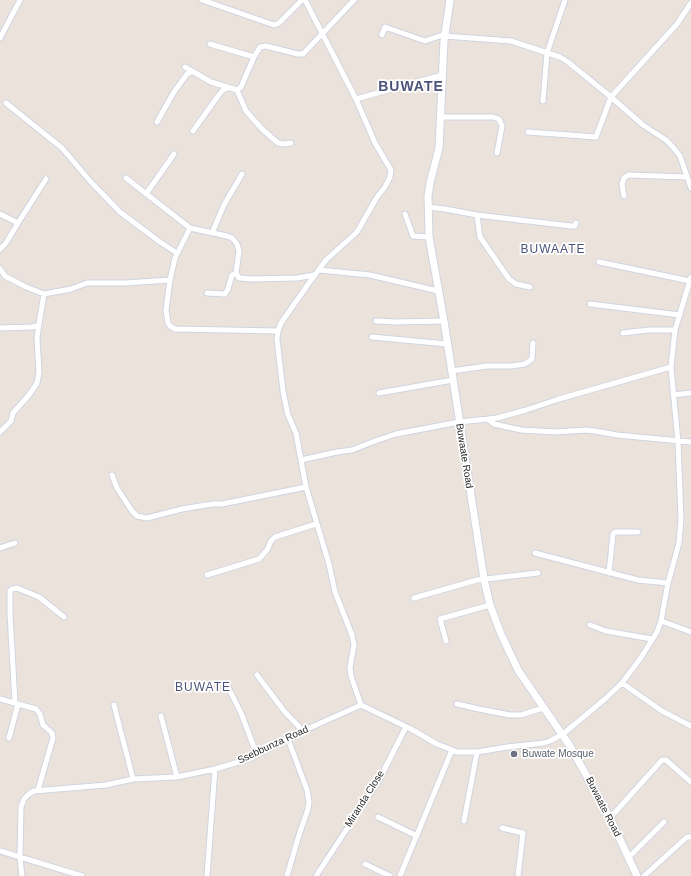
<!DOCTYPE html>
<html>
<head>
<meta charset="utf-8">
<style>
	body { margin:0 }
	canvas { display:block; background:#ebe3db }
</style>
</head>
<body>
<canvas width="691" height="876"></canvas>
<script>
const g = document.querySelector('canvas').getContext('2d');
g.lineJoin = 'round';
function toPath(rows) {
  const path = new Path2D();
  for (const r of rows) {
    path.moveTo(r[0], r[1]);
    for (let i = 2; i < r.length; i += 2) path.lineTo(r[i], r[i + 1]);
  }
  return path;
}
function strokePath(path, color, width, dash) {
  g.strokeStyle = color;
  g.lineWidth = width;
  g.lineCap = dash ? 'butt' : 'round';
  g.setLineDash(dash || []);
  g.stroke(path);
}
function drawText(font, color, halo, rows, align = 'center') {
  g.font = font + ' Arial,sans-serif';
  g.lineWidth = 3.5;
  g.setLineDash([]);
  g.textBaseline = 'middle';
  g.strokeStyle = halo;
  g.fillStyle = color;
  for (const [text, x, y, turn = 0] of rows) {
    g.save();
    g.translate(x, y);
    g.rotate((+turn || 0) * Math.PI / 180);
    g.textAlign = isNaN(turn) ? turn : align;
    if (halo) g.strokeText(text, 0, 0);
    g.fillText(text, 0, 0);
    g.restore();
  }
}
const street = toPath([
	[202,0,274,25,279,23,302,0],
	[305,0,356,99,375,143,391,170,390,177,385,187,377,197,357,232,326,260,309,283,281,323,278,331,277,339,283,391,288,415,296,433,306,487,329,564,335,592,352,635,354,645,350,667,351,676,361,705],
	[382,35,385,27,425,41,445,34],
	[445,36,511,41,560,57,568,62,611,97,643,125,666,140,672,146,680,156,691,188],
	[0,38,20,0],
	[210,44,254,57],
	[185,67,211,82,237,90,241,87,254,57,260,47,266,46,298,54,303,54,354,0],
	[237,90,246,111,262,129,278,143,285,144,291,143],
	[356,99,442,75],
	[543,101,547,53,565,0],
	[6,103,62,148,90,181,120,212,160,242,177,253],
	[440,117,493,117,499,119,502,126,497,153],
	[157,122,174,92,187,74,192,71],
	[193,131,218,96,223,90,228,88],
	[528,132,596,137,611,97,677,24,691,3],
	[126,178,190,228,227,236,232,238,237,244,239,251,236,273,239,278,252,279,297,278,314,275],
	[146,194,174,154],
	[624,196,622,184,624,178,628,175,687,177],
	[428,207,445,209,477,215,571,226,575,226,576,223],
	[0,214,18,223,6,243,0,249],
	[405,214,413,236,429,237],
	[477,215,480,237,509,279,516,284,530,287],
	[18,223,46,179],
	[190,228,175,258,170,280,166,310,168,323,170,326,175,329,278,331],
	[212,233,224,205,242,174],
	[599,262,690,281],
	[0,269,5,276,26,287,44,294,71,289,87,283,125,283,170,280],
	[319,270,370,275,438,291],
	[207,293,225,294,228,289,231,278,232,275,236,274],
	[590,304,680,315],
	[376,321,395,322,444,321],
	[0,328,33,327,36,326,39,324,44,294],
	[623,333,649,330,675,330],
	[372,337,447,344],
	[451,371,487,366,511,366,525,364,532,359,533,343],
	[379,393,453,380],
	[673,395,691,393],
	[488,419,494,424,521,430,554,432,587,430,601,432,617,435,691,442],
	[0,432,11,421,13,413,29,395,37,383,39,372,37,338,39,324],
	[301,460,337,452,352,450,375,441,396,434,459,422,497,418,526,410,559,399,671,367],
	[112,475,117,488,132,511,137,516,147,518,182,509,212,504,222,504,306,487],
	[0,548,15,543],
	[535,553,638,580,668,583],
	[609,573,613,534,615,532,638,532],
	[207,575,259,559,267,550,271,541,275,537,316,524],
	[414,598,477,580,538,573],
	[661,621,691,632],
	[590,625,606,631,652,639],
	[446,641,440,619,490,605],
	[257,675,284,711,303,731],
	[622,683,662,711,691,726],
	[227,685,241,713,257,755],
	[0,699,36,709,40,714,43,725,52,733,53,738,38,790],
	[15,703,10,614,10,591,12,589,17,588,39,597,64,617],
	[457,704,479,709,510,715,521,715,543,708],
	[114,705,133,779],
	[161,716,177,777],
	[9,738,18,704],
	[378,817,417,836],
	[610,818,662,760,666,760,691,782],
	[464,821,477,752],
	[502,828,523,833,518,876],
	[0,851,82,876],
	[628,858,664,822],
	[365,864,390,876],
	[22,876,20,858,21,807,24,799,29,794,34,791,106,785,133,779,177,777,215,769,249,759,305,730,361,705,411,729,437,744,457,752,477,752,507,747,544,743,550,741,563,734,605,699,622,683,640,659,657,632,661,621,668,583,679,543,681,519,678,442,671,367,675,330,691,277],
	[207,876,215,769],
	[287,876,299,835,308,809,309,802,307,790,288,739],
	[316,876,379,780,406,727],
	[400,876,452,750],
	[644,876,687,837,691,837]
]);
const secondary = toPath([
	[450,0,444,41,439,148,430,183,428,196,429,237,444,321,484,579,490,605,501,634,518,670,570,746,610,818,637,876]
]);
strokePath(street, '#d0d4e1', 7);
strokePath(secondary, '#d0d4e1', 9);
strokePath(street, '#fff', 5);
strokePath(secondary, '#fff', 7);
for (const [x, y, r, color] of [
	[514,754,4,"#6b7280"]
]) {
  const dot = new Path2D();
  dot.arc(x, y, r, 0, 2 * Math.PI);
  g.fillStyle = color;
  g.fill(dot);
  strokePath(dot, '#fff', 1.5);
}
drawText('10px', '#292929', '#fff', [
	["Buwaate Road",464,456,81],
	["Ssebbunza Road",273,745,-25],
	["Miranda Close",365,799,-58],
	["Buwaate Road",603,807,63]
]);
drawText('10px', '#5b616d', '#fff', [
	["Buwate Mosque",522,754]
], 'left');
g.letterSpacing = '1px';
drawText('12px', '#4b5378', '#fff', [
	["BUWAATE",553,250],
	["BUWATE",203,688]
]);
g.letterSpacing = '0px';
g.letterSpacing = '1px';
drawText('bold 14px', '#4b5378', '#fff', [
	["BUWATE",411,87]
]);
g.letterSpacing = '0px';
</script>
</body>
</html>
